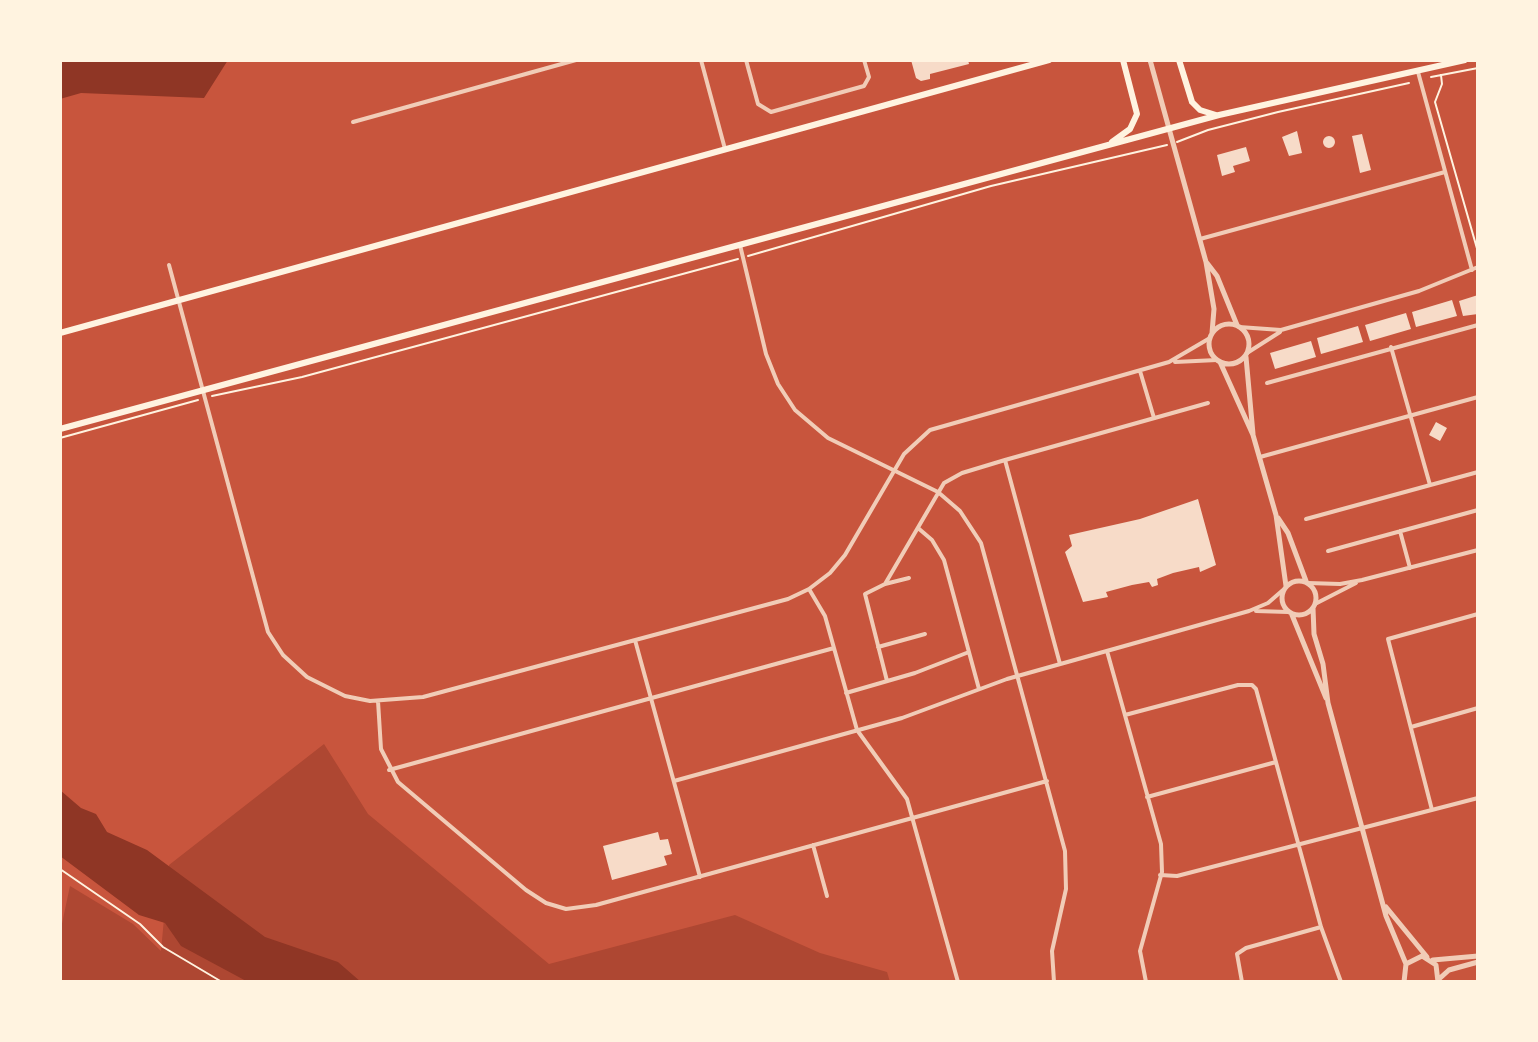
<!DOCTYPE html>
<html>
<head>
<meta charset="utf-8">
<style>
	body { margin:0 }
	#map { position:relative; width:1538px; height:1042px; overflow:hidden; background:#c8553d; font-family:Mulish,sans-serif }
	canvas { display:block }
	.frame { position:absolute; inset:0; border:62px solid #fff3e0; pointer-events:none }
</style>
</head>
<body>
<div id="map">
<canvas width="1538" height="1042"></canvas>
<div class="frame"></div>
</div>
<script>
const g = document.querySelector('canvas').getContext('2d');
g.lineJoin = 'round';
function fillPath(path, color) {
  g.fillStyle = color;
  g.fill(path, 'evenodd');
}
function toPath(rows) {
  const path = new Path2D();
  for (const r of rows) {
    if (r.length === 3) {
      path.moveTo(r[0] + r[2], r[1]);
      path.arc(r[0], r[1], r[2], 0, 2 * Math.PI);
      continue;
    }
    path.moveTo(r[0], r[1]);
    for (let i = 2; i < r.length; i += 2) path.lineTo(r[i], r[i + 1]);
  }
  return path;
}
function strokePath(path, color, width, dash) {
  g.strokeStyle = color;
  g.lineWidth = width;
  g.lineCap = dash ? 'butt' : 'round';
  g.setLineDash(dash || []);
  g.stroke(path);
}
fillPath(toPath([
	[324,744,368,814,549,964,735,915,820,953,887,972,890,982,60,982,60,933,70,886,133,924,161,951,169,865]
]), '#ae4732');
fillPath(toPath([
	[60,60,228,60,204,98,81,93,60,99],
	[60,790,81,808,96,814,107,832,147,850,265,937,338,962,361,982,248,982,181,946,165,923,139,915,60,856]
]), '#8f3625');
fillPath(toPath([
	[911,60,968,60,969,64,930,74,930,79,921,81,916,78],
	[1297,131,1302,153,1289,156,1282,137],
	[1362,134,1371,170,1360,173,1352,136],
	[1329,142,6],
	[1246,147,1250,161,1233,166,1235,172,1222,176,1217,155],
	[1478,295,1478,314,1463,316,1459,301],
	[1452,300,1457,316,1416,327,1412,312],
	[1406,313,1411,329,1370,341,1365,325],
	[1358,326,1363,342,1321,354,1317,338],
	[1311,341,1316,357,1275,369,1270,353],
	[1436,422,1447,428,1440,441,1429,435],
	[1198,499,1216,565,1200,572,1199,567,1173,573,1157,579,1158,585,1152,587,1149,582,1132,585,1106,592,1108,597,1083,602,1065,552,1072,546,1069,535,1140,519],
	[658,832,660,840,668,839,672,854,664,856,667,865,612,880,603,846]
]), '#f7dbc8');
strokePath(toPath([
	[1441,75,1442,84,1435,102,1478,252],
	[1431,77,1478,68],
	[1177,142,1208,130,1278,112,1409,83],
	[748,256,991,186,1167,145],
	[212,396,302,377,738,259],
	[60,438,198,400],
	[60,869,140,924,163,947,222,982]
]), '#fff3e0', 2);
strokePath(toPath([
	[701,60,725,149],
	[746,60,758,104,771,112,864,86,869,77,864,60],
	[1418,72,1472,270],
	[353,122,576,60],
	[1200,239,1445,172],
	[740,245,766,354,778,384,795,410,828,438,938,492,960,511,981,543,1065,851,1066,889,1052,951,1054,982],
	[169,265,268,632,283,655,307,677,345,696,370,701,423,697,788,599,809,589,830,573,845,555,904,454,930,430,1169,362,1210,338],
	[1239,327,1281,330,1419,291,1478,267],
	[1391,347,1430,485],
	[1247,353,1280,332],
	[1175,362,1217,360],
	[1140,371,1154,418],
	[1267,383,1478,325],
	[1260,457,1478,397],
	[1005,460,1060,664],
	[1306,519,1478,472],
	[918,528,932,540,944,560,979,689],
	[1400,531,1410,568],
	[1328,551,1478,510],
	[1308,583,1340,584,1362,580,1478,550],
	[885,584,909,578],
	[809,589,825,616,857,730,907,799,958,982],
	[1315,604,1356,583],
	[1256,611,1288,612],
	[635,640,700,877],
	[878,647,925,634],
	[1107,651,1161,844,1162,872,1140,951,1146,982],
	[887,681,865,594,885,584,944,483,962,473,1005,460,1208,403],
	[846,693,915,673,969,652],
	[378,701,381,749,398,782,526,890,546,903,566,909,596,905,1047,781],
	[1125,715,1238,685,1252,685,1256,689,1321,927,1341,982],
	[1411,727,1478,708],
	[389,770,834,648],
	[674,781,902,718,1007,679,1249,611,1268,603,1283,590],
	[1147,797,1276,762],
	[1432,810,1388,639,1478,614],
	[813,845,827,896],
	[1160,875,1177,876,1478,798],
	[1242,982,1237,954,1246,948,1321,927]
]), '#f1ccb7', 4);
strokePath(toPath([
	[1150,60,1206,262,1214,309,1212,333],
	[1207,263,1217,276,1237,325],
	[1229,344,20],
	[1246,357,1253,434],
	[1220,362,1253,435,1276,515,1286,586],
	[1278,518,1288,533,1306,581],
	[1299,598,17],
	[1313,608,1314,634,1323,664,1328,703,1386,916,1406,964],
	[1292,615,1326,698],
	[1386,907,1427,957],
	[1433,960,1478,956],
	[1439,979,1449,970,1478,962],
	[1404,982,1406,964,1422,956,1436,965,1438,982]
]), '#f1ccb7', 5);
strokePath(toPath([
	[1179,60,1192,102,1200,110,1216,115],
	[1112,142,1130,129,1137,114,1123,60],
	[60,333,1049,60],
	[60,429,1219,115,1465,60]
]), '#fff3e0', 6);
</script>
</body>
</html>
